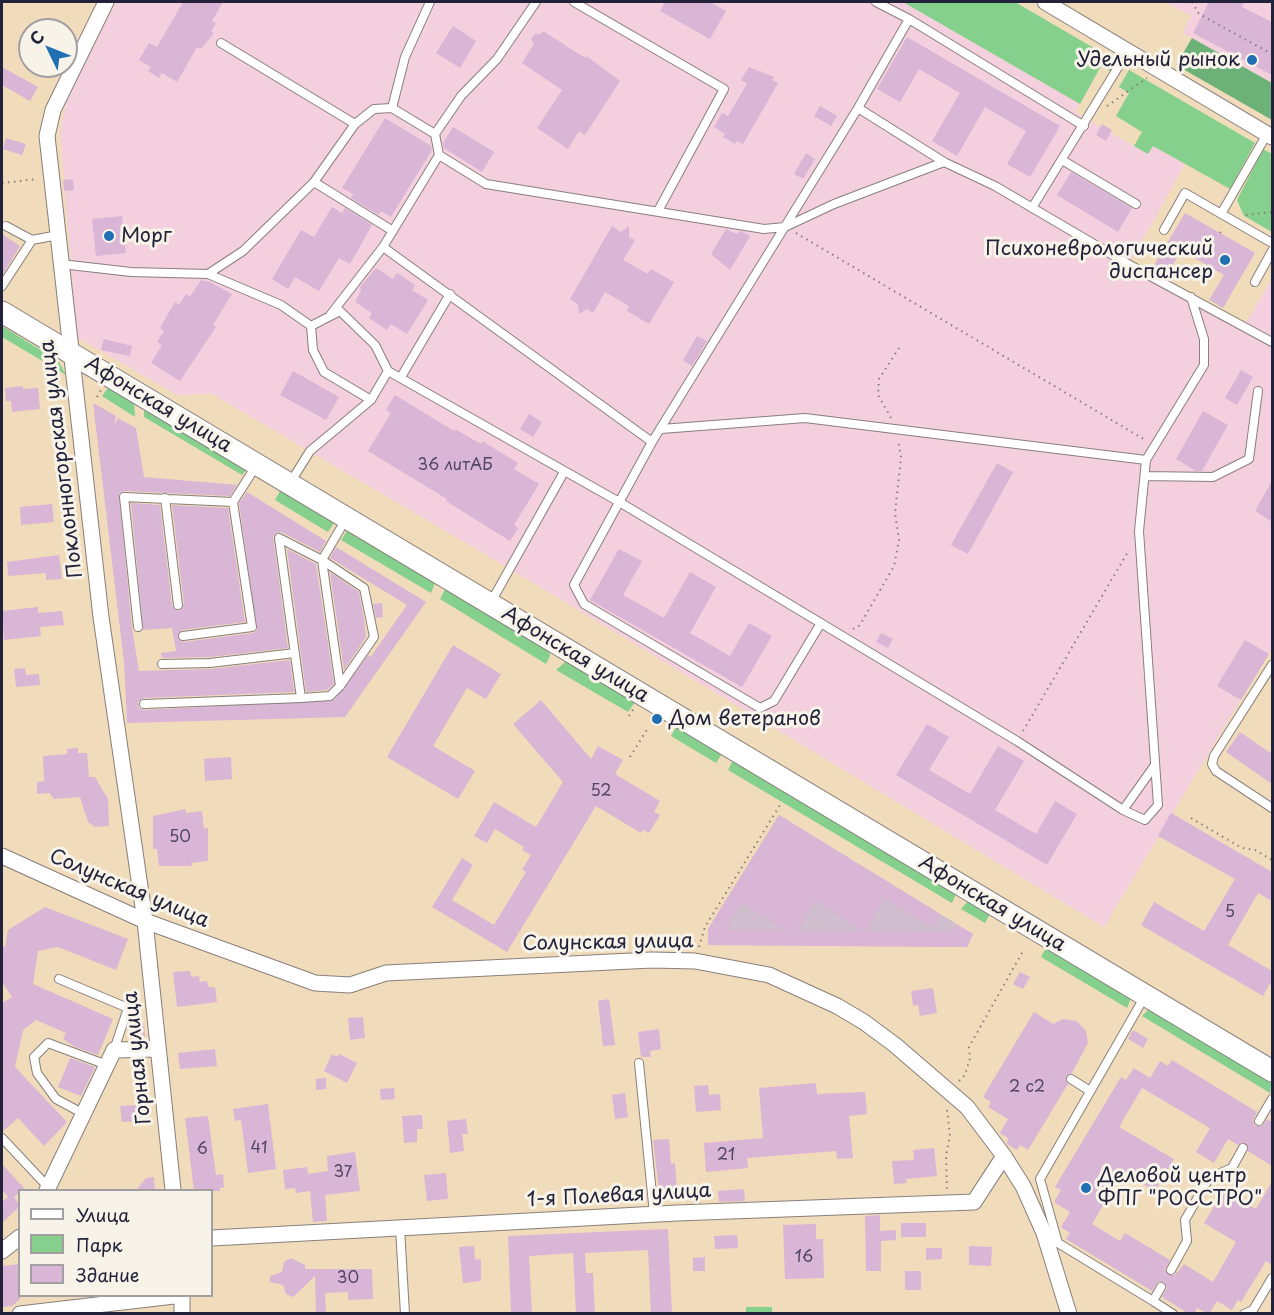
<!DOCTYPE html>
<html>
<head>
<meta charset="utf-8">
<style>
	body { margin:0 }
	#map { position:relative; width:1274px; height:1315px; overflow:hidden; background:#f0dcbb; font-family:"Playpen Sans",sans-serif }
	canvas { display:block }
	.frame { position:absolute; inset:0; border:3px solid #22223b; pointer-events:none }
	.legend { position:absolute; left:18px; top:1189px; width:195px; height:108px; box-sizing:border-box; background:#f7f3e8; border:2px solid #a29fa3; margin:0; padding:8px 10px; list-style:none; font-size:18px; color:#22223b }
	.legend li { display:flex; align-items:center; gap:12px; height:30px }
	.legend b { width:30px; border:2px solid #a29fa3 }
	.north { position:absolute; left:18px; top:18px; width:60px; height:60px; box-sizing:border-box; background:#f7f3e8; border:2px solid #a29fa3; border-radius:50%; rotate:313deg; font-size:16px; font-weight:700; line-height:24px; text-align:center; color:#22223b }
	.north::after { content:''; display:block; margin:auto; width:21px; height:27px; background:#1f6fb2; clip-path:polygon(50% 0,100% 100%,50% 72%,0 100%) }
</style>
</head>
<body>
<div id="map">
<canvas width="1274" height="1315"></canvas>
<div class="frame"></div>
<ul class="legend">
<li><b style="height:8px;background:#fff"></b>Улица</li>
<li><b style="height:16px;background:#85d08d"></b>Парк</li>
<li><b style="height:16px;background:#d9b5d6"></b>Здание</li>
</ul>
<div class="north">С</div>
</div>
<script>
const g = document.querySelector('canvas').getContext('2d');
g.lineJoin = 'round';
function fillPath(path, color) {
  g.fillStyle = color;
  g.fill(path, 'evenodd');
}
function toPath(rows) {
  const path = new Path2D();
  for (const r of rows) {
    path.moveTo(r[0], r[1]);
    for (let i = 2; i < r.length; i += 2) path.lineTo(r[i], r[i + 1]);
  }
  return path;
}
function strokePath(path, color, width, dash) {
  g.strokeStyle = color;
  g.lineWidth = width;
  g.lineCap = dash ? 'butt' : 'round';
  g.setLineDash(dash || []);
  g.stroke(path);
}
function drawText(font, color, halo, rows, align = 'center') {
  g.font = font + ' "Playpen Sans",sans-serif';
  g.lineWidth = 6;
  g.setLineDash([]);
  g.textBaseline = 'middle';
  g.strokeStyle = halo;
  g.fillStyle = color;
  for (const [text, x, y, turn = 0] of rows) {
    g.save();
    g.translate(x, y);
    g.rotate((+turn || 0) * Math.PI / 180);
    g.textAlign = isNaN(turn) ? turn : align;
    if (halo) g.strokeText(text, 0, 0);
    g.fillText(text, 0, 0);
    g.restore();
  }
}
fillPath(toPath([
	[116,2,903,2,1080,104,1075,112,1148,154,1153,146,1185,164,1129,264,1244,326,1272,278,1272,648,1104,927,510,569,212,394,177,395,77,337,60,131,67,100],
	[1164,2,1272,2,1272,83,1183,33,1191,16]
]), '#f4cfdd');
fillPath(toPath([
	[779,815,973,934,967,947,708,945,708,929]
]), '#d0bdcd');
fillPath(toPath([
	[903,2,1015,2,1116,61,1110,71,1101,66,1080,104],
	[1129,70,1255,143,1230,189,1153,146,1148,154,1134,146,1142,132,1116,116,1129,93,1119,87],
	[1263,149,1272,154,1272,232,1244,216,1237,200],
	[2,326,52,357,59,362,66,375,2,337],
	[108,388,134,404,135,417,102,396],
	[144,410,246,470,242,475,144,417],
	[280,491,334,523,328,532,275,500],
	[347,531,435,583,431,593,341,540],
	[445,589,549,651,550,656,546,664,440,599],
	[566,661,635,702,628,712,556,670],
	[676,727,722,754,716,763,671,736],
	[733,760,956,894,952,903,728,770],
	[968,901,990,914,985,923,961,909],
	[1046,948,1131,998,1127,1008,1041,957],
	[1149,1009,1272,1082,1270,1093,1142,1016],
	[772,1307,772,1313,746,1313,746,1307]
]), '#85d08d');
fillPath(toPath([
	[1192,38,1272,83,1272,120,1176,65]
]), '#6cb278');
fillPath(toPath([
	[183,2,223,2,212,21,216,23,211,32,214,33,201,49,197,47,177,82,162,73,159,78,148,71,151,67,139,60,149,43,157,47],
	[665,2,710,2,726,11,710,39,660,11],
	[1209,2,1244,2,1242,7,1272,22,1272,75,1193,33],
	[453,26,476,41,460,68,436,53],
	[543,31,585,58,586,56,620,81,585,135,579,131,568,149,537,128,562,90,522,63,534,44,531,39,535,34,541,34],
	[907,37,1060,126,1030,177,1007,164,1026,131,985,107,957,156,932,141,960,93,919,69,900,102,877,89],
	[2,67,38,87,30,101,2,85],
	[749,67,774,77,772,80,778,83,743,144,737,141,735,144,723,137,725,134,714,127,722,113,728,116,747,84,741,80],
	[820,106,837,116,831,126,814,116],
	[385,118,431,146,432,150,391,217,381,211,379,215,351,198,353,194,342,188],
	[1102,124,1112,130,1106,141,1096,135],
	[453,127,494,152,482,172,444,148,443,143],
	[6,138,26,144,22,155,3,149],
	[806,153,815,159,803,179,794,174],
	[1071,172,1132,208,1118,232,1057,195],
	[73,179,74,190,64,191,63,180],
	[332,207,342,213,345,208,372,225,350,264,339,258,319,291,295,277,288,289,272,279,301,230,314,237],
	[1185,213,1255,253,1223,308,1209,300,1224,275,1181,250,1167,275,1153,267],
	[122,216,126,253,96,256,92,219],
	[612,226,621,232,629,226,629,237,635,240,623,260,648,274,651,269,674,282,649,324,627,311,629,306,605,292,593,313,587,309,579,314,578,304,570,299],
	[726,229,737,234,741,231,750,236,730,270,711,254],
	[2,234,20,246,2,276],
	[376,268,393,279,397,273,415,285,412,290,428,300,407,334,391,324,387,330,369,318,372,313,355,302,361,291,360,287],
	[201,280,210,282,232,294,213,325,216,327,180,381,151,363,162,345,157,342,164,331,160,328,175,302,179,305,186,294,190,297],
	[697,336,707,341,692,366,683,360],
	[104,339,132,346,130,356,101,350],
	[1241,370,1253,377,1237,405,1225,398],
	[293,371,339,397,326,420,280,395],
	[23,386,23,389,38,388,40,409,12,412,11,401,6,401,5,388],
	[395,395,454,431,455,429,481,444,482,441,518,463,514,469,539,484,514,525,518,528,510,541,446,501,447,499,368,451,391,413,386,410],
	[93,403,116,416,114,426,118,418,136,428,144,477,237,485,230,496,124,491,119,494,132,628,139,671,210,669,290,660,294,692,144,698,138,702,139,708,144,710,334,700,369,654,370,658,407,605,330,558,336,547,426,602,345,717,127,723,124,662],
	[1203,411,1228,425,1202,471,1196,471,1176,459],
	[529,414,542,422,533,437,520,429],
	[997,463,1013,472,968,554,951,545],
	[1272,481,1272,522,1255,511],
	[247,492,326,541,320,552,281,532,273,536,288,648,210,657,162,658,161,653,176,651,172,628,143,630,131,503,160,505,172,606,178,611,184,604,172,505,228,508,245,622,182,630,177,637,184,642,253,633,257,630,239,503],
	[52,504,54,522,21,525,20,507],
	[287,549,316,564,334,684,327,690,306,692],
	[619,549,642,561,623,595,664,618,690,572,716,587,690,633,730,656,749,623,772,636,742,687,590,600],
	[59,555,62,579,46,580,46,573,8,576,7,562],
	[330,572,359,592,364,619,366,637,344,670],
	[382,603,383,617,376,618,373,604],
	[38,607,38,613,62,611,64,625,40,627,41,636,4,640,2,611],
	[881,633,893,639,888,648,876,642],
	[1245,640,1269,654,1241,700,1217,686],
	[453,645,501,674,486,699,467,688,433,746,475,771,458,799,387,757],
	[25,668,26,675,39,674,40,685,16,687,14,669],
	[541,700,591,759,598,746,623,760,615,774,660,801,654,812,660,815,649,833,643,830,641,833,596,806,507,952,432,907,462,858,473,865,452,900,494,925,526,872,522,870,531,855,522,850,524,847,495,829,487,843,474,836,494,802,536,827,563,782,513,724],
	[927,724,949,737,929,770,970,794,998,746,1024,761,995,810,1036,834,1055,801,1077,814,1047,865,896,775],
	[1240,732,1272,754,1272,784,1226,752],
	[78,748,78,753,87,753,89,777,95,777,108,799,109,826,95,827,88,822,80,797,54,799,49,793,37,794,37,782,44,781,43,756,67,754,67,749],
	[231,757,232,779,205,781,204,759],
	[186,809,186,813,202,811,204,829,208,828,208,861,191,863,192,866,159,866,157,849,153,849,153,816],
	[1171,813,1272,872,1272,901,1258,893,1228,945,1272,971,1272,980,1263,996,1141,925,1154,902,1204,931,1235,879,1158,836],
	[779,815,940,914,932,928,885,898,865,931,952,932,957,925,973,934,967,947,708,945,708,929],
	[816,901,863,931,797,931],
	[741,903,785,930,725,930],
	[45,907,128,939,116,970,58,947,38,951,33,984,113,1019,98,1055,75,1047,63,1039,66,1033,36,1020,23,1030,15,1067,67,1122,44,1146,18,1118,2,1132,2,1003,12,997,2,982,2,946,5,947,8,930],
	[190,971,191,977,199,976,200,982,207,981,208,987,215,987,217,1002,177,1007,173,972],
	[1020,972,1030,977,1023,989,1013,984],
	[933,988,937,1013,920,1016,918,1005,913,1006,911,991],
	[609,999,615,1045,603,1046,598,1001],
	[1034,1012,1053,1024,1063,1019,1077,1021,1086,1031,1088,1043,1072,1073,1066,1076,1068,1084,1028,1150,1020,1145,1017,1150,1007,1144,1008,1138,1000,1133,1008,1119,988,1107,991,1102,983,1097],
	[363,1017,365,1038,350,1040,348,1018],
	[144,1023,145,1037,130,1039,129,1025],
	[659,1029,661,1049,650,1051,651,1057,641,1057,638,1032],
	[1133,1030,1148,1039,1143,1048,1128,1039],
	[215,1049,217,1066,180,1069,178,1053],
	[332,1054,337,1057,339,1054,357,1063,347,1083,324,1071],
	[70,1058,95,1067,81,1096,58,1087],
	[1172,1060,1257,1112,1253,1120,1255,1126,1262,1126,1267,1119,1272,1122,1272,1166,1248,1151,1246,1143,1238,1145,1228,1139,1214,1163,1196,1152,1210,1128,1142,1088,1119,1127,1174,1159,1155,1191,1123,1172,1092,1224,1120,1241,1125,1233,1170,1260,1165,1270,1169,1275,1175,1275,1184,1264,1213,1282,1236,1242,1204,1223,1224,1190,1256,1209,1272,1182,1272,1265,1266,1261,1241,1302,1238,1300,1232,1310,1217,1301,1209,1314,1197,1308,1194,1314,1189,1314,1162,1297,1167,1288,1164,1282,1158,1282,1152,1291,1066,1239,1070,1233,1061,1227,1070,1212,1054,1202,1061,1190,1055,1187,1121,1077,1126,1080,1134,1068,1150,1078,1160,1061,1168,1066],
	[326,1078,326,1089,316,1090,316,1079],
	[816,1083,817,1094,865,1092,867,1114,849,1116,853,1158,837,1159,836,1151,747,1158,748,1168,706,1172,704,1143,763,1138,759,1088],
	[708,1085,709,1095,720,1094,721,1110,696,1112,694,1086],
	[394,1088,395,1099,381,1100,380,1089],
	[625,1093,628,1117,615,1119,612,1095],
	[268,1104,276,1169,248,1173,241,1120,235,1121,233,1109],
	[140,1105,141,1121,122,1122,120,1106],
	[422,1115,423,1129,417,1129,417,1142,404,1143,402,1116],
	[208,1116,216,1175,223,1174,224,1187,220,1188,220,1191,194,1191,185,1118],
	[466,1119,468,1134,462,1134,464,1151,450,1153,447,1121],
	[669,1139,671,1164,675,1163,677,1189,659,1190,653,1140],
	[934,1148,937,1176,906,1179,907,1183,894,1184,892,1161,914,1160,913,1150],
	[355,1152,360,1191,325,1195,327,1221,313,1222,310,1191,296,1193,295,1188,285,1189,283,1170,307,1167,308,1174,328,1171,327,1156],
	[2,1164,24,1188,14,1197,20,1206,2,1223,2,1202,8,1197,2,1190],
	[446,1173,448,1199,427,1201,424,1175],
	[154,1177,155,1191,136,1191,146,1178],
	[744,1189,745,1201,719,1202,718,1191],
	[880,1215,880,1231,896,1230,896,1240,881,1241,881,1271,866,1271,865,1216],
	[901,1223,926,1223,926,1237,901,1237],
	[816,1224,816,1239,823,1239,824,1278,785,1279,783,1225],
	[668,1229,672,1314,651,1314,648,1250,585,1253,586,1273,593,1273,595,1314,576,1314,573,1253,529,1256,532,1314,511,1314,508,1236],
	[737,1235,738,1248,715,1249,714,1236],
	[474,1246,475,1260,481,1259,481,1281,463,1283,459,1247],
	[969,1246,992,1247,991,1266,969,1265],
	[926,1248,942,1248,942,1259,926,1260],
	[705,1257,705,1271,693,1271,693,1258],
	[291,1258,305,1265,305,1269,372,1269,373,1299,348,1300,348,1292,325,1293,326,1314,316,1314,315,1276,293,1297,286,1294,283,1285,270,1282,270,1276,282,1272,284,1262],
	[20,1264,20,1299,12,1306,2,1307,2,1266],
	[905,1271,921,1271,921,1290,905,1290]
]), '#d9b5d6');
const lane = toPath([
	[574,2,724,89,658,211],
	[876,2,909,19],
	[221,43,355,124],
	[392,108,405,57,430,2],
	[858,108,909,19,1084,126],
	[435,134,461,96,497,59,536,2],
	[1062,160,1136,204],
	[1032,208,1128,51],
	[1221,214,1267,134],
	[6,226,32,240,58,235],
	[1164,230,1185,193,1272,243],
	[393,231,314,182,355,124,374,109,392,108,435,134,439,155],
	[383,247,652,442],
	[61,264,131,272,208,274,281,305,311,326,340,311,375,345,388,371],
	[208,274,243,251,314,182],
	[1255,282,1272,251],
	[2,286,32,240],
	[331,314,383,247,439,155,486,184,764,229,785,227,834,204,944,162],
	[311,326,313,350,324,372,371,400],
	[401,377,450,294],
	[661,429,805,418,1146,460],
	[1145,476,1213,477,1249,459,1258,391],
	[290,483,310,451,371,400,388,371,621,503,1017,741,1123,810,1145,820,1158,805,1139,531,1146,460,1204,365,1204,339,1191,297],
	[165,498,178,605],
	[491,602,564,472],
	[821,623,774,701,760,708,584,604,574,585,652,442,858,108,944,162,995,186,1128,264,1272,342],
	[138,627,124,497,233,502],
	[183,636,252,627,233,502,256,466],
	[162,664,210,663,295,653],
	[1272,665,1214,756,1212,764,1216,771,1272,808],
	[340,686,322,560,346,519],
	[144,704,301,698,330,696,340,686,374,637,364,588,322,560,279,538,301,698],
	[1123,810,1155,765],
	[59,979,128,1008,114,1050],
	[1145,996,1040,1179,1058,1243,1153,1301],
	[639,1063,654,1214],
	[1071,1079,1090,1091],
	[84,1114,56,1099,37,1073,34,1057,48,1043,107,1065],
	[1259,1121,1272,1099],
	[2,1138,49,1188],
	[400,1228,405,1314],
	[1171,1270,1187,1241,1185,1220,1209,1178,1232,1168,1243,1148],
	[1161,1287,1153,1301,1173,1314],
	[1244,1314,1253,1310,1272,1278]
]);
const street = toPath([
	[106,2,53,110,47,136,101,617,145,921,173,1190],
	[1045,2,1272,137],
	[2,856,145,921,315,983,350,985,386,973,652,960,695,961,769,975,837,1006,864,1022,895,1045,967,1107,1004,1156,1023,1186,1044,1233,1069,1314],
	[47,1190,114,1050,158,1049],
	[212,1238,677,1213,974,1202,1004,1156],
	[2,1251,20,1237],
	[182,1296,182,1314],
	[20,1314,174,1296]
]);
const secondary = toPath([
	[2,312,1272,1071]
]);
strokePath(lane, '#897f7b', 10);
strokePath(street, '#897f7b', 17);
strokePath(secondary, '#897f7b', 23);
strokePath(toPath([
	[1192,2,1199,14,1272,54],
	[1107,106,1147,78],
	[2,183,37,179],
	[1246,215,1272,212],
	[796,233,1147,441],
	[1220,233,1223,228],
	[97,397,101,390],
	[891,418,878,395,879,379,899,348],
	[853,629,860,625,894,566,899,540,895,513,901,457,898,440],
	[629,716,634,708],
	[1023,731,1129,550],
	[630,757,648,728],
	[1191,818,1242,848,1255,850,1272,860],
	[699,947,705,927,780,805],
	[959,1081,965,1075,970,1058,969,1047,1023,951],
	[947,1110,950,1136,946,1155,947,1191],
	[1270,1314,1272,1309]
]), '#897f7b', 2, [1.5, 4.5]);
strokePath(lane, '#fff', 8);
strokePath(street, '#fff', 15);
strokePath(secondary, '#fff', 21);
for (const [x, y, r, color] of [
	[1252,60,6,"#1f6fb2"],
	[109,236,6,"#1f6fb2"],
	[1225,260,6,"#1f6fb2"],
	[657,719,6,"#1f6fb2"],
	[1086,1188,6,"#1f6fb2"]
]) {
  const dot = new Path2D();
  dot.arc(x, y, r, 0, 2 * Math.PI);
  g.fillStyle = color;
  g.fill(dot);
  strokePath(dot, '#f7f3e8', 2);
}
drawText('16px', '#504762', null, [
	["36 литАБ",455,466],
	["52",601,792],
	["50",180,838],
	["5",1230,913],
	["2 с2",1027,1088],
	["41",259,1149],
	["6",202,1150],
	["21",726,1156],
	["37",343,1173],
	["16",804,1258],
	["30",348,1279]
]);
drawText('20px', '#22223b', '#f7f3e8', [
	["Удельный рынок",1240,60,"right"],
	["Морг",121,236],
	["Психоневрологический",1213,249,"right"],
	["диспансер",1213,272,"right"],
	["Дом ветеранов",669,719],
	["Деловой центр",1098,1176],
	["ФПГ \"РОССТРО\"",1098,1199]
], 'left');
drawText('20px', '#22223b', '#f7f3e8', [
	["Афонская улица",158,405,31],
	["Поклонногорская улица",62,459,-97],
	["Афонская улица",575,655,31],
	["Солунская улица",129,889,23],
	["Афонская улица",992,904,31],
	["Солунская улица",608,943,-1],
	["Горная улица",138,1058,-96],
	["1-я Полевая улица",619,1196,-3]
]);
</script>
</body>
</html>
